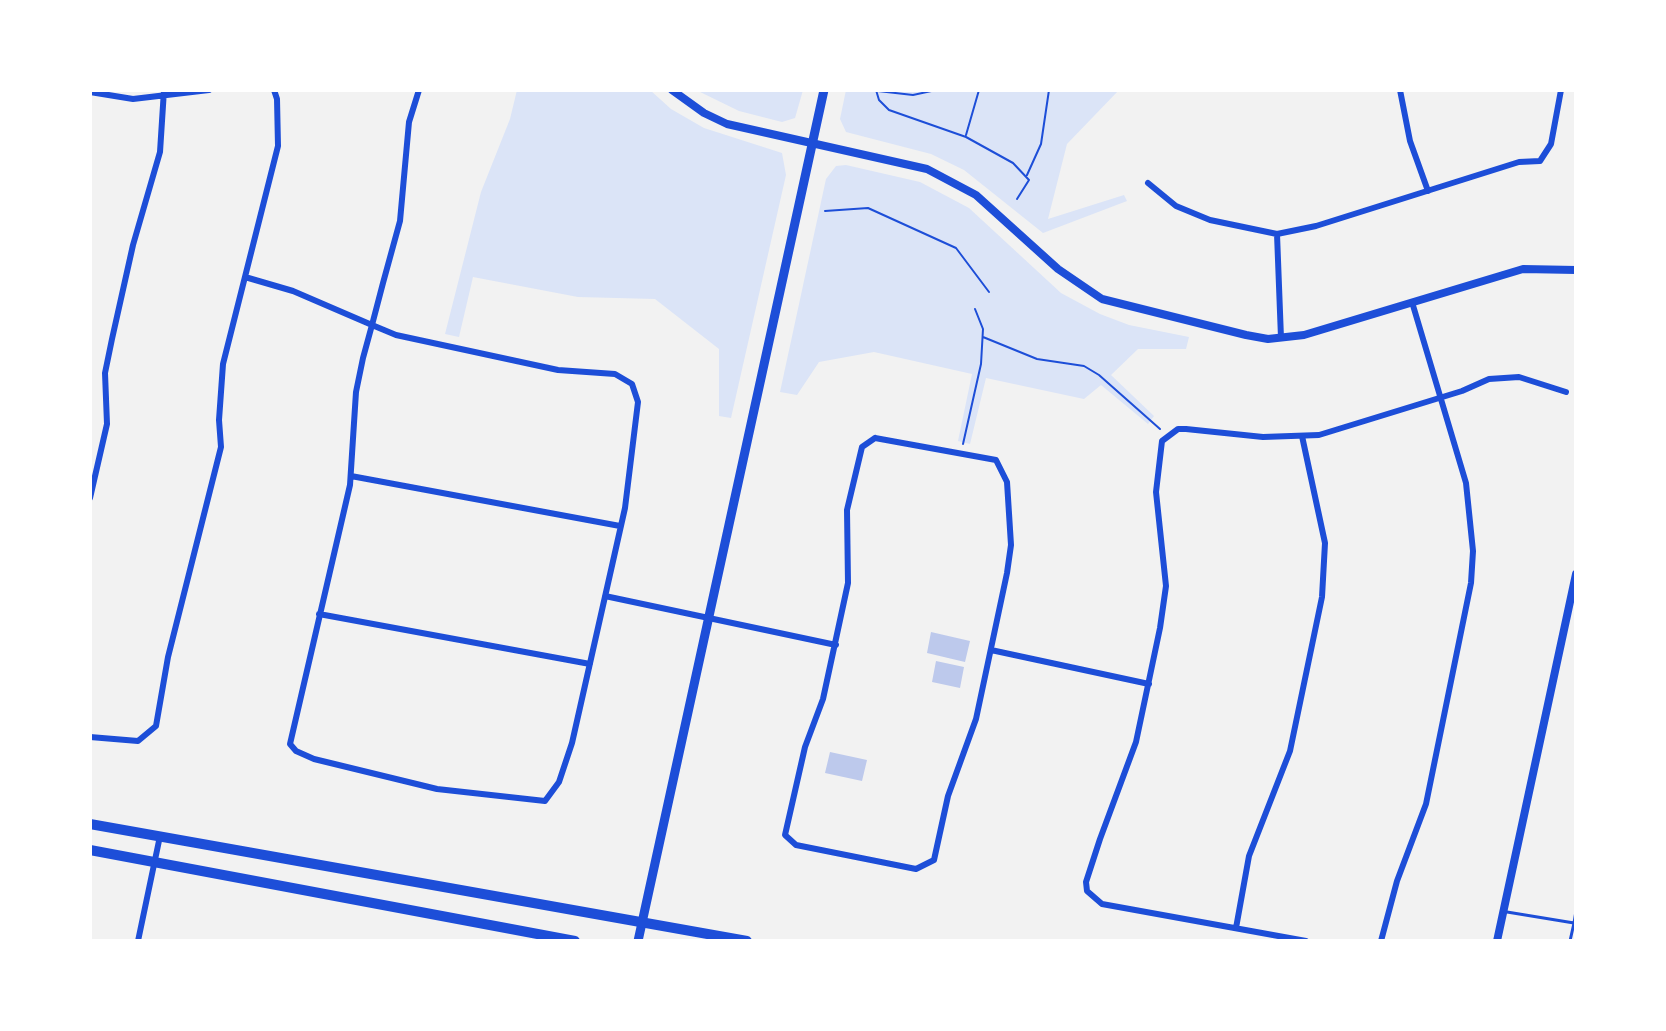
<!DOCTYPE html>
<html>
<head>
<meta charset="utf-8">
<style>
	body { margin:0 }
	#map { position:relative; width:1666px; height:1031px; overflow:hidden; background:#f2f2f2; font-family:"Sofia Sans Condensed",sans-serif }
	canvas { display:block }
	.frame { position:absolute; inset:0; border:92px solid #fff; pointer-events:none }
</style>
</head>
<body>
<div id="map">
<canvas width="1666" height="1031"></canvas>
<div class="frame"></div>
</div>
<script>
const g = document.querySelector('canvas').getContext('2d');
g.lineJoin = 'round';
function fillPath(path, color) {
  g.fillStyle = color;
  g.fill(path, 'evenodd');
}
function toPath(rows) {
  const path = new Path2D();
  for (const r of rows) {
    path.moveTo(r[0], r[1]);
    for (let i = 2; i < r.length; i += 2) path.lineTo(r[i], r[i + 1]);
  }
  return path;
}
function strokePath(path, color, width, dash) {
  g.strokeStyle = color;
  g.lineWidth = width;
  g.lineCap = dash ? 'butt' : 'round';
  g.setLineDash(dash || []);
  g.stroke(path);
}
fillPath(toPath([
	[517,90,650,90,671,109,704,128,782,153,786,175,731,418,719,416,719,349,655,299,578,297,473,277,459,337,445,334,481,192,510,119],
	[696,90,803,90,795,118,782,122,739,111],
	[846,90,1119,90,1067,144,1048,219,1124,195,1127,201,1043,233,964,170,931,154,846,132,840,119],
	[846,165,920,182,969,208,1061,293,1100,314,1129,325,1189,337,1186,349,1138,349,1111,375,1154,416,1148,424,1101,385,1084,399,986,378,970,444,958,441,972,374,874,352,819,362,797,395,780,392,826,179,836,166]
]), '#dbe4f7');
fillPath(toPath([
	[931,632,970,641,965,662,927,653],
	[936,661,964,667,960,688,932,682],
	[830,752,867,760,862,781,825,773]
]), '#bdc9ec');
strokePath(toPath([
	[869,90,913,95,936,90],
	[876,90,879,100,889,110,966,137,1013,163,1029,180,1017,199],
	[966,135,979,90],
	[1027,175,1041,144,1049,90],
	[825,211,868,208,956,248,989,292],
	[983,337,1037,359,1084,366,1099,375,1160,429],
	[963,444,981,364,983,329,975,309]
]), '#1d4ed8', 2);
strokePath(toPath([
	[1507,912,1574,923,1576,911],
	[1570,941,1574,923]
]), '#1d4ed8', 3);
strokePath(toPath([
	[1400,90,1410,141,1428,191],
	[90,92,133,99,209,90],
	[1148,183,1176,206,1210,220,1277,234,1316,226,1519,162,1540,161,1551,144,1561,90],
	[1277,234,1281,338],
	[245,277,293,291,372,325,396,335,558,370,615,374,632,384,638,402,625,508,572,743,559,782,545,801,437,789,314,759,296,751,290,744,350,485,356,392,363,358,372,325,383,283,400,221,409,122,419,90],
	[875,438,996,460,1007,482,1011,545,1007,573,976,719,948,796,934,860,916,869,796,845,785,835,805,747,823,699,848,583,847,510,862,447,875,438],
	[351,476,620,526],
	[90,498,107,424,105,373,112,339,133,245,160,152,164,90],
	[605,596,836,645],
	[319,614,590,664],
	[991,650,1149,684],
	[90,737,138,741,156,726,168,657,221,447,219,420,223,364,278,146,277,99,274,90],
	[1236,928,1249,856,1290,751,1322,597,1325,543,1302,436],
	[138,941,160,836],
	[1306,941,1102,904,1087,891,1086,882,1100,839,1136,742,1160,628,1166,586,1156,492,1162,441,1178,429,1186,429,1263,437,1319,435,1462,391,1489,379,1519,377,1566,392],
	[1381,941,1397,881,1426,804,1471,583,1473,551,1466,483,1412,302]
]), '#1d4ed8', 6);
strokePath(toPath([
	[672,90,704,113,727,124,927,169,976,195,1058,269,1102,299,1246,335,1268,339,1304,335,1523,269,1576,270],
	[1497,941,1576,574]
]), '#1d4ed8', 8);
strokePath(toPath([
	[638,941,824,90]
]), '#1d4ed8', 9);
strokePath(toPath([
	[90,824,747,941],
	[90,850,575,941]
]), '#1d4ed8', 10);
</script>
</body>
</html>
